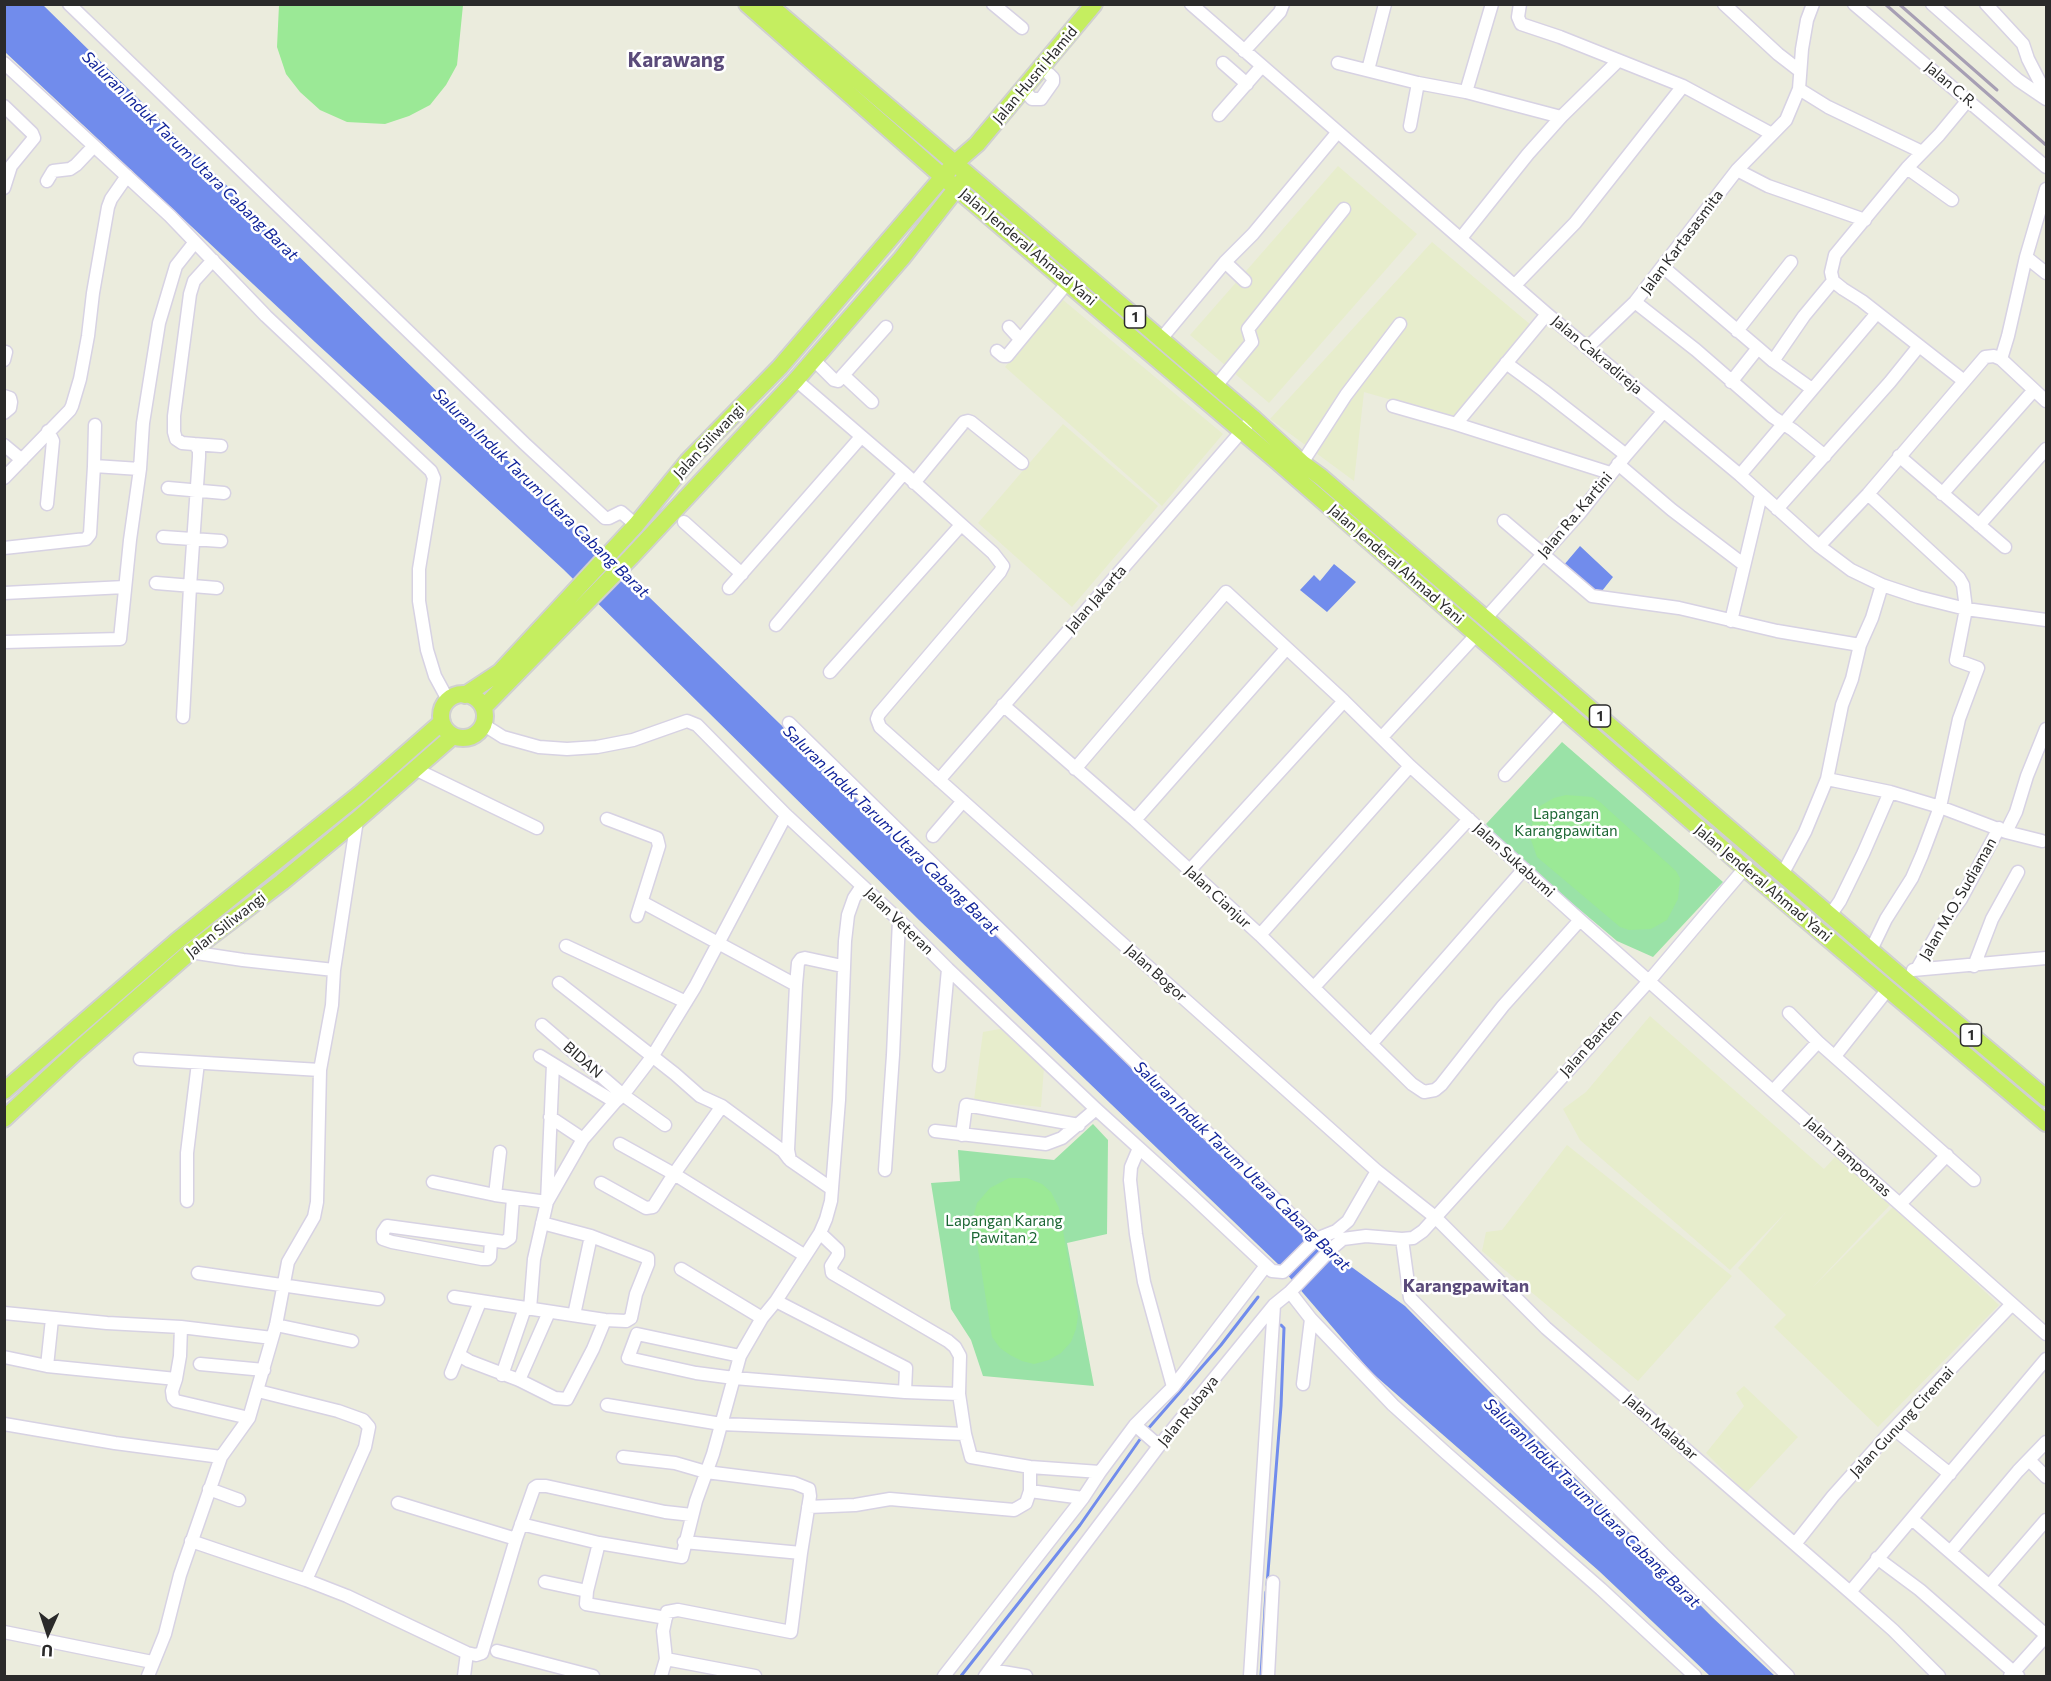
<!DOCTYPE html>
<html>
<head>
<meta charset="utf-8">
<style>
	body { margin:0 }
	#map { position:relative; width:2051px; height:1681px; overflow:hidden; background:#ebecdd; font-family:Commissioner,sans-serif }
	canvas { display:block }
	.frame { position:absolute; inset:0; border:6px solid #2a2a2a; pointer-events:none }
	.north { position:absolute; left:18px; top:1603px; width:60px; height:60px; -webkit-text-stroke:4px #fff; paint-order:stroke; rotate:183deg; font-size:16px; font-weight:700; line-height:24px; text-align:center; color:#2a2a2a }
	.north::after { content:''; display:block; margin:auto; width:21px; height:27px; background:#2a2a2a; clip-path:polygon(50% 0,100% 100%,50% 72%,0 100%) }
</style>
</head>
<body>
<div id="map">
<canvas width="2051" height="1681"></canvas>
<div class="frame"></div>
<div class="north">U</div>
</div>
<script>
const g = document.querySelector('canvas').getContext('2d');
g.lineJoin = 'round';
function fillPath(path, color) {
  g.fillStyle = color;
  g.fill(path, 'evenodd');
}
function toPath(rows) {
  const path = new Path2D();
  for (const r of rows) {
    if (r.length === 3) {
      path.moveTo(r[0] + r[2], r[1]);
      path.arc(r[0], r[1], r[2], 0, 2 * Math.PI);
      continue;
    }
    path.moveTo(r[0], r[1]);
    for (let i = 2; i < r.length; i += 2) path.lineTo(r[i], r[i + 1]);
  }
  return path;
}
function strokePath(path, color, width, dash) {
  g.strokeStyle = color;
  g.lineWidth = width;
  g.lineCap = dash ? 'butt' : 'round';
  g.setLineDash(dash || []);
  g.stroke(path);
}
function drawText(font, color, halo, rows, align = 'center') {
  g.font = font + ' Commissioner,sans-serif';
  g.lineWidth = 5;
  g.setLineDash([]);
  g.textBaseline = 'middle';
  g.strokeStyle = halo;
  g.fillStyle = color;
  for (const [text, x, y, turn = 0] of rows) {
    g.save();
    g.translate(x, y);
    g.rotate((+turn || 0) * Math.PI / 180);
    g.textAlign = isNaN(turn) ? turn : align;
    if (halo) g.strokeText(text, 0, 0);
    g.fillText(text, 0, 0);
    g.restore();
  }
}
fillPath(toPath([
	[1338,166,1417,234,1269,403,1190,335],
	[1432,242,1531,325,1455,418,1364,392,1354,481,1270,419],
	[1062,299,1223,434,1162,506,1005,367],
	[1063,424,1158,506,1072,607,978,523],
	[1650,1016,1824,1169,1836,1156,1890,1205,1810,1290,1894,1206,1999,1305,1878,1427,1774,1327,1786,1315,1738,1268,1787,1211,1730,1270,1580,1140,1563,1109,1586,1092],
	[1005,1028,1044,1067,1041,1107,974,1100,983,1032],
	[1567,1145,1732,1276,1638,1381,1482,1251,1486,1232,1502,1230],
	[1744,1386,1798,1437,1746,1493,1706,1453,1744,1406,1736,1393]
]), '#e7edcc');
fillPath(toPath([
	[1562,742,1723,882,1653,957,1617,941,1510,851,1486,824],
	[1093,1124,1108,1140,1107,1234,1067,1243,1094,1386,983,1376,971,1340,951,1309,931,1183,960,1181,958,1150,1054,1160]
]), '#9ae2a7');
fillPath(toPath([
	[279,5,463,5,457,65,446,85,430,105,409,116,385,124,347,122,320,110,300,92,286,74,277,47],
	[1566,795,1592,797,1600,802,1676,871,1680,878,1678,899,1667,920,1651,929,1629,930,1620,927,1537,857,1530,837,1533,819,1540,806,1554,798],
	[1009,1178,1027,1178,1042,1184,1051,1192,1059,1208,1078,1316,1076,1329,1071,1342,1061,1353,1049,1360,1034,1364,1022,1361,1010,1355,1000,1348,992,1337,973,1218,977,1203,990,1188]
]), '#9be996');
fillPath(toPath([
	[4,5,43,5,384,340,1305,1233,1405,1306,1712,1617,1775,1676,1710,1676,1599,1571,1371,1372,1279,1265,919,920,563,569,315,342,5,52],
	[1580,546,1613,577,1598,596,1563,566],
	[1334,564,1356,582,1327,612,1300,590,1314,575,1320,581]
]), '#718cec');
strokePath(toPath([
	[1147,1430,1221,1345,1258,1297],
	[1267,1585,1281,1406,1284,1328,1281,1325],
	[961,1676,1080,1525,1143,1435],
	[1261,1676,1266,1592]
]), '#718cec', 3);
const minor = toPath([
	[69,4,525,444,605,518,609,518,621,512,636,525],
	[993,4,1022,28],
	[1191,4,1547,314,1740,475,1819,546,1851,570,1882,585,1918,597,1966,609,2046,620],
	[1520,4,1518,17,1521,24,1560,37,1683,86,1772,134],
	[1724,4,1778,54,1800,71],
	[1854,4,2046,167],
	[1932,4,2018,80,2046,99],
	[1986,4,2023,44,2028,59,2046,94],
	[1244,51,1280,12,1283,4],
	[4,63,170,216,266,316,431,471,434,478,419,569,419,601,427,650,435,676,448,700],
	[1223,63,1247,84],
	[1338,63,1418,83,1466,92,1561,117],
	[1368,70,1385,4],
	[1023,89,1032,99,1041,99,1053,82,1053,78,1049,74],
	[1799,89,1828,107,1922,152],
	[1466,92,1492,4],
	[4,106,32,133,34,138,11,166,4,188],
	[1219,115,1262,66],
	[1410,126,1418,83],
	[1907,168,1952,200],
	[1737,170,1768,186,1865,220],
	[47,181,53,171,70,169,76,165,94,146],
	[1461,238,1528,154,1561,117,1618,61],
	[2026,257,2046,189],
	[1225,262,1245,281],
	[1663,267,1758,348],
	[1515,285,1575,223,1683,86],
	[1635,302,1696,350,1773,417,1793,430,1825,456],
	[1009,327,1020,339],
	[1737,331,1791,262],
	[1161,339,1225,262,1253,234,1337,133],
	[1588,347,1635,302,1737,170,1786,120,1799,89,1802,49,1807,20,1813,4],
	[997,351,1003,356,1007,356,1068,282],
	[813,359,834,380,838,381,886,327],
	[2001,359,2008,336,2026,257,2046,273],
	[4,360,6,352],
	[1773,361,1804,316,1833,281],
	[1506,363,1544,391,1626,455],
	[843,375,872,402],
	[796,380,904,473,993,553,1003,566,1000,572,879,714,877,719,880,727,1377,1171,1435,1217,1546,1328,1850,1592,1893,1630,1939,1676],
	[1964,381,1862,301,1843,289,1833,281,1831,272,1835,255,1907,168,1939,135,1968,100],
	[1731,382,1758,348,1773,361,1812,389],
	[1216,386,1252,342,1248,329,1344,209],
	[4,396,10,398,11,402,10,408,4,413],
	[1393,406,1456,424,1610,473],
	[1456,424,1547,314],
	[194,444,221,446],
	[4,445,22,460],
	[1899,456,2005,547],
	[1302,463,1346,395,1400,324],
	[1618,464,1672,510,1743,564],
	[94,466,95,425],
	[1740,475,1877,313],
	[4,478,70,410,72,406,80,379,88,336,93,293,108,207,111,199,127,176],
	[914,483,964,422,968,421,971,422,1022,463],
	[168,488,224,493],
	[1868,494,1959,578,1963,585,1966,609,1956,660,1978,668,1959,719,1940,807,1922,855,1912,878,1886,919,1871,950],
	[1942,494,2034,390],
	[47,504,53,441,48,431],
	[1777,509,1890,382,1919,346],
	[1504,521,1592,596,1679,608,1777,631,1860,645],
	[684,522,742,574],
	[1979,525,2046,449],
	[163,537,221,541],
	[1819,546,1868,494,1985,357,1994,356,2001,359,2046,401],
	[4,548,86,539,90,534,94,466,140,469],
	[156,583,217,588],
	[729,588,861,437],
	[4,593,125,587],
	[1486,618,1579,514,1626,455,1663,412],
	[1731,621,1761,495],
	[776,625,904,473],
	[4,642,120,639,130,540,140,469,143,423,159,323,176,266,195,242],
	[830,672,961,525],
	[1003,705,1135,820,1260,935,1412,1084,1424,1092,1435,1090,1441,1085,1503,1006,1580,920],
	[183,717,190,587,199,457,199,450,194,444,182,443,176,439,174,432,174,416,190,294,194,281,213,260],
	[789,723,1316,1239],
	[484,725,503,737,539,747,567,749,597,747,633,740,687,721,697,725,786,815,899,920,948,969,1096,1109,1192,1196,1272,1271,1283,1272,1316,1239,1336,1231,1348,1221,1377,1171],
	[1382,737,1477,634],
	[415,769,537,828],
	[1075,769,1226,592,1344,701,1410,766,1580,920,2046,1334],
	[1505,775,1564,710],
	[1827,779,1890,792,1940,807,2006,832,2016,812,2027,776,2046,729],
	[939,780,1247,425],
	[607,819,657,838,659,846,637,916],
	[1135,820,1286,649],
	[2006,832,2042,841],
	[933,836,963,801],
	[1190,870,1344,701],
	[1783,873,1805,832,1827,779,1842,705,1852,679,1860,645,1872,618,1882,585],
	[642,902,796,985],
	[1831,914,1840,901,1863,854,1890,792],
	[1260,935,1410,766],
	[566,946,686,1002],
	[190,952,243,960,334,970],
	[1974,966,1992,919,2018,872],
	[1917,969,1941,927,1961,899,1999,828],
	[1913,970,2046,958],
	[559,983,675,1074,700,1096,722,1106,674,1174,653,1207,646,1208,601,1183],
	[1314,987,1469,819],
	[1789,1013,1818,1042,1974,1180],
	[542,1025,623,1095,665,1125],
	[1371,1044,1524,869],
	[540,1056,615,1102],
	[1835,1056,1888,989],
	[140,1059,320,1070],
	[939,1066,948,969],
	[1773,1091,1818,1042],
	[722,1106,783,1151,789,1159],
	[550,1117,583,1139],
	[935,1131,1046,1144,1062,1138,1096,1109],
	[962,1135,966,1105,1079,1125],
	[620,1144,674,1174,804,1255],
	[1139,1148,1131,1167,1130,1180,1136,1234,1144,1282,1173,1387],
	[885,1170,893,1055,899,920],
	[433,1182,495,1195,547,1202,583,1139,615,1102,623,1095,652,1057,695,987,786,815],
	[832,1189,790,1160,788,1150,796,985,798,963,801,959,805,958,842,966],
	[495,1195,500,1152],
	[187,1201,187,1153,198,1063],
	[1900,1204,1947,1155],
	[820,1233,838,1250,838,1255,831,1266,832,1273,948,1341,955,1347,960,1356,959,1394,965,1434,971,1457,1030,1467,1100,1472],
	[1402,1239,1410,1298,1664,1555,1788,1676],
	[491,1241,490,1257,488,1259,482,1259,392,1242,383,1239,383,1232,387,1226,504,1242,510,1238,513,1198],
	[681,1269,762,1318],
	[198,1273,378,1299],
	[1290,1292,1311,1319,1393,1405,1446,1453,1601,1589,1695,1676],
	[454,1297,605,1320,626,1321,631,1318,636,1294,648,1264,648,1258,591,1236,542,1223],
	[776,1301,906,1368,905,1392],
	[530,1309,534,1259,547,1202,553,1064],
	[4,1313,107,1323,181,1327,272,1338],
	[574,1315,591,1236],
	[276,1325,352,1341],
	[459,1355,469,1361,519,1380,555,1398,567,1399,593,1349,605,1320],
	[740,1356,637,1334,628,1358,696,1373,734,1378,905,1392,959,1394],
	[4,1357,47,1366,176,1379,172,1391,173,1398,176,1401,249,1418],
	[200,1364,264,1370],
	[47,1366,52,1319],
	[451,1373,480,1302],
	[502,1375,525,1308],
	[176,1379,180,1356,181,1327],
	[519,1380,549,1312],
	[1303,1384,1311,1319],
	[607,1405,721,1424,965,1434],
	[4,1424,115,1443,221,1457,249,1418,276,1325,288,1262,314,1217,317,1202,320,1070,332,1005,334,970,357,820],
	[1135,1425,1159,1446],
	[1894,1429,1950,1474],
	[623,1457,675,1463,706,1472,794,1483,809,1489,810,1496,801,1553,791,1632,678,1610,667,1612,663,1631,666,1659,661,1676],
	[2029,1460,2046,1477],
	[209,1489,239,1500],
	[1030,1491,1083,1498],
	[398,1503,516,1539],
	[808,1507,855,1505,890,1499,1014,1510,1026,1503,1030,1491,1030,1467],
	[1912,1519,2046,1635],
	[521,1524,599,1543,682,1557,696,1501,713,1454,740,1356,762,1318,776,1301,820,1233,826,1219,831,1201,839,1100,845,941,848,915,854,898,862,886],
	[191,1541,306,1580,365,1447,369,1427,363,1420,338,1411,258,1391],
	[684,1542,801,1553],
	[599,1543,587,1591,586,1604,666,1618],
	[1795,1544,1833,1496,1885,1438,2012,1304],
	[1950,1552,2018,1471,2046,1442],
	[1877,1558,1920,1590,2018,1676],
	[306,1580,347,1596,467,1653,476,1655,482,1653,516,1539,534,1488,537,1486,546,1486,665,1512,692,1515],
	[545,1582,587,1591],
	[1990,1585,2046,1520],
	[1850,1592,2046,1359],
	[4,1632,152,1662],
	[497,1651,593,1676],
	[666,1659,755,1676],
	[991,1670,1026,1676],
	[148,1676,165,1634,180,1575,221,1457],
	[464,1676,467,1653],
	[944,1676,1083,1498,1100,1472,1135,1425,1173,1387,1265,1267],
	[985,1676,1159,1446,1274,1305,1290,1292,1331,1249,1343,1239,1366,1236,1402,1239,1413,1238,1423,1231,1649,981,1745,868],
	[1250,1676,1274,1305],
	[1268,1676,1273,1582],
	[2010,1676,2046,1636]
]);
const major = toPath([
	[747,4,943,177,1277,461,1745,868,2046,1123],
	[768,4,1127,310,1253,418,1302,463,1321,477,1896,972,2046,1098],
	[463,716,22],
	[465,695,500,672,636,525,688,461,780,367,954,164,977,144,1094,4],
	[484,707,631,557,796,380,902,258,963,180],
	[4,1091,177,941,361,793,442,722],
	[4,1119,77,1051,190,952,282,882,357,820,453,736]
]);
strokePath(minor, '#d7d2e3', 15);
strokePath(major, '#d0d0d0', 20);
strokePath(minor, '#fff', 12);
strokePath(major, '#c5ee60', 16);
strokePath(toPath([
	[1885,4,2046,145],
	[1899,4,1997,90]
]), '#a79fb4', 3);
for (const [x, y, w] of [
	[1135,317,21],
	[1600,716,21],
	[1971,1035,21]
]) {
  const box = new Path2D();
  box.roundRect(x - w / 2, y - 11, w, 22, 4.5);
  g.fillStyle = '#fff';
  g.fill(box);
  strokePath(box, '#2a2a2a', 1.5);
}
drawText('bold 14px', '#2a2a2a', null, [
	["1",1135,317],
	["1",1600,716],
	["1",1971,1035]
]);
drawText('15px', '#2a2a2a', '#fff', [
	["Jalan Husni Hamid",1035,75,-50],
	["Jalan C.R.",1951,85,40],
	["Jalan Kartasasmita",1682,242,-53],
	["Jalan Jenderal Ahmad Yani",1028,247,40],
	["Jalan Cakradireja",1597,355,40],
	["Jalan Siliwangi",709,441,-47],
	["Jalan Ra. Kartini",1575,515,-50],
	["Jalan Jenderal Ahmad Yani",1396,564,41],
	["Jalan Jakarta",1096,599,-49],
	["Jalan Sukabumi",1514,860,42],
	["Jalan Jenderal Ahmad Yani",1763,883,40],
	["Jalan Cianjur",1218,897,43],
	["Jalan M.O. Sudiaman",1958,899,-60],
	["Jalan Veteran",899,921,44],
	["Jalan Siliwangi",226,925,-38],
	["Jalan Bogor",1156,973,42],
	["Jalan Banten",1591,1043,-48],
	["BIDAN",583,1060,41],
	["Jalan Tampomas",1848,1157,42],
	["Jalan Rubaya",1188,1411,-51],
	["Jalan Gunung Ciremai",1902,1422,-47],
	["Jalan Malabar",1661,1427,41]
]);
drawText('15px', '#1b6633', '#fff', [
	["Lapangan",1566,814],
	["Karangpawitan",1566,831],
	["Lapangan Karang",1004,1221],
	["Pawitan 2",1004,1238]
]);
drawText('italic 16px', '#102399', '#fff', [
	["Saluran Induk Tarum Utara Cabang Barat",190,156,44],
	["Saluran Induk Tarum Utara Cabang Barat",541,493,44],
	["Saluran Induk Tarum Utara Cabang Barat",891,830,44],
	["Saluran Induk Tarum Utara Cabang Barat",1242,1166,44],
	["Saluran Induk Tarum Utara Cabang Barat",1592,1503,44]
]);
drawText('bold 18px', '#5b4b7a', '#fff', [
	["Karangpawitan",1466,1286]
]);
drawText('bold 21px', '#5b4b7a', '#fff', [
	["Karawang",676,60]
]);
</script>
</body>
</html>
